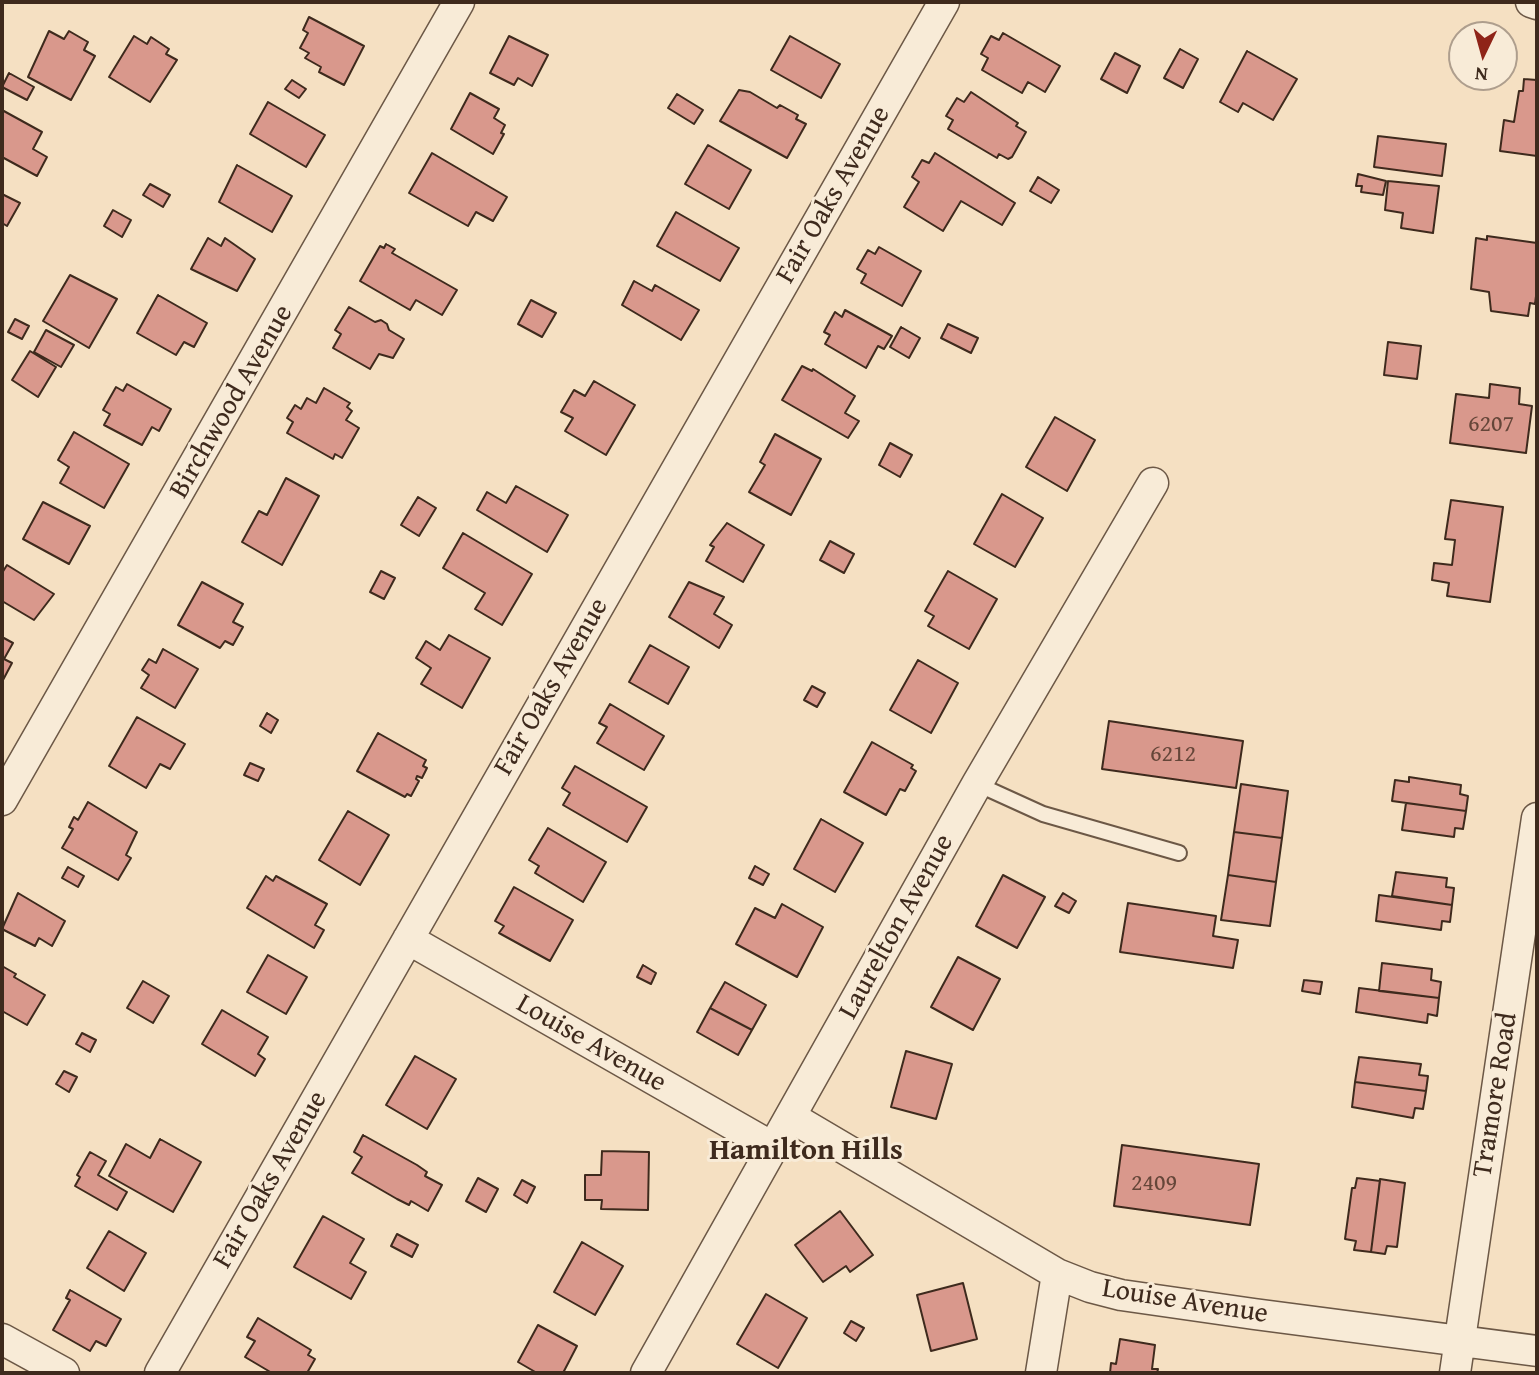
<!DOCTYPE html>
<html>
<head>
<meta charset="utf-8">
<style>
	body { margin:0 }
	#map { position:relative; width:1539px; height:1375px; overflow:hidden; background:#f5e0c2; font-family:"Gentium Book Plus",serif }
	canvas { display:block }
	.frame { position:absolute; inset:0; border:4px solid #3e2a1d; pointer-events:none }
	.north { position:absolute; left:1448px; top:21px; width:70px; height:70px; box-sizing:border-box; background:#f8ebd7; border:2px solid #ae9e8d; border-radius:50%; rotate:185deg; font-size:19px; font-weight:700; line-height:28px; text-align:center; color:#3e2a1d }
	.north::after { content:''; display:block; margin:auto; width:24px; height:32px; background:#8f2418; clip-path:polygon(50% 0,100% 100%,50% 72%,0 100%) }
</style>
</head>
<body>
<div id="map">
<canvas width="1539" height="1375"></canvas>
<div class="frame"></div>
<div class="north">N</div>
</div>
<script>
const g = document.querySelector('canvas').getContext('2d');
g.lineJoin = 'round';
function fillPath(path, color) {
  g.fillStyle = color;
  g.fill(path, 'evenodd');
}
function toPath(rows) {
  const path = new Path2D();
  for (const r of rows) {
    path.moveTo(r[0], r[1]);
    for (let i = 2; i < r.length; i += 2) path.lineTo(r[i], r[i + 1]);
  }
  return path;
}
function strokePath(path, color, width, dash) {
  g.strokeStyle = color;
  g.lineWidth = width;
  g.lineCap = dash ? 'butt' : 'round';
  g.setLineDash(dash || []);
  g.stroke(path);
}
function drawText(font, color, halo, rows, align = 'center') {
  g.font = font + ' "Gentium Book Plus",serif';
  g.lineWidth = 6;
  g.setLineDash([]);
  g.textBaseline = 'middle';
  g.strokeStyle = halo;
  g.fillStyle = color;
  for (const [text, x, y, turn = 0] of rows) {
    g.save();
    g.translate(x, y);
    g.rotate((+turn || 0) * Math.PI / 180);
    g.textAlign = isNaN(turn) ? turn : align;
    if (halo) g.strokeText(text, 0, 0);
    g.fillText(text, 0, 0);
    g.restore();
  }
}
const building = toPath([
	[309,17,364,46,344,85,319,72,321,67,305,58,309,53,300,48,308,33,303,30,309,17],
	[49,31,64,39,69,31,88,42,84,50,95,56,71,100,28,77,49,31],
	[1003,33,1060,66,1045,92,1028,82,1022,93,982,70,988,58,981,54,991,36,999,40,1003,33],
	[134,36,147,44,151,37,169,49,166,54,177,60,150,102,109,77,134,36],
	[509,36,548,55,532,86,518,78,514,85,490,73,509,36],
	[790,36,840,64,821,98,771,70,790,36],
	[1180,49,1198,59,1183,88,1164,78,1180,49],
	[1247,51,1297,79,1273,120,1243,103,1238,112,1220,102,1247,51],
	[1115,53,1140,66,1127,93,1101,79,1115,53],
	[9,73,34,87,27,100,2,87,9,73],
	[1524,79,1537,80,1537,156,1500,151,1504,120,1514,122,1519,91,1523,91,1524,79],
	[292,80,306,89,299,98,285,89,292,80],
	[739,90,750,92,777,108,780,105,798,115,796,119,806,124,787,158,720,121,739,90],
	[971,92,1018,123,1016,126,1026,132,1012,157,1008,159,999,154,997,158,948,129,953,120,946,116,957,98,964,102,971,92],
	[470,93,499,109,494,118,505,125,501,133,504,134,493,154,451,129,470,93],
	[677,94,703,110,694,124,668,108,677,94],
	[268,102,325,135,306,167,250,134,268,102],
	[2,110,42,132,33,149,47,157,37,176,2,157,2,110],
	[1378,136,1446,144,1442,176,1374,167,1378,136],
	[708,145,751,170,729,209,685,184,708,145],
	[432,153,507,197,493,221,476,212,468,226,409,193,432,153],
	[935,153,1015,203,1002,225,961,201,943,231,904,207,919,182,912,177,922,160,929,163,935,153],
	[237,165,292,196,272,232,219,202,237,165],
	[1358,174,1386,181,1383,195,1361,192,1362,186,1356,186,1358,174],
	[1038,177,1059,190,1051,203,1030,191,1038,177],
	[1388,181,1439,186,1433,233,1401,228,1403,213,1385,210,1388,181],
	[150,184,170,195,163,207,143,195,150,184],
	[2,194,20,203,7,226,2,223,2,194],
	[113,210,131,220,122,237,104,226,113,210],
	[676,212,739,248,720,281,657,246,676,212],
	[1487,236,1537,243,1537,288,1535,304,1530,303,1528,316,1491,311,1489,292,1471,289,1476,238,1487,240,1487,236],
	[208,238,221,246,225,238,255,259,237,291,191,269,208,238],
	[386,244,395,249,392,253,457,290,442,315,416,300,410,310,360,281,380,246,384,248,386,244],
	[879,247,921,271,902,306,861,283,866,274,857,269,868,250,875,254,879,247],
	[70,275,117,299,89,348,43,321,70,275],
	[634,281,652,291,655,285,699,310,681,340,622,305,634,281],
	[158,295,207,323,194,347,184,342,176,355,137,333,158,295],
	[531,300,556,313,542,337,518,324,531,300],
	[349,307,375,322,381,320,387,324,389,330,404,339,393,358,379,354,370,369,333,348,341,334,335,330,349,307],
	[845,310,892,336,884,349,878,346,866,368,825,344,830,335,824,332,835,312,842,317,845,310],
	[15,319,29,326,22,339,8,332,15,319],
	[948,324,978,338,971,353,941,338,948,324],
	[901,327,920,338,909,358,890,347,901,327],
	[46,330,74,345,61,367,34,352,46,330],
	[1388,342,1421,346,1417,379,1384,375,1388,342],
	[30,351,56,367,38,397,12,380,30,351],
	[802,366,812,371,813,369,855,396,845,413,859,421,848,438,782,400,802,366],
	[594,381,635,405,606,455,565,431,573,418,561,412,574,390,585,396,594,381],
	[127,384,171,409,159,431,152,427,142,445,104,425,110,414,103,410,116,387,123,391,127,384],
	[1490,384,1520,388,1519,404,1532,406,1526,453,1450,443,1456,394,1489,398,1490,384],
	[324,388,350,403,347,407,352,411,346,420,359,428,342,458,335,454,333,459,287,433,293,422,287,418,295,405,301,409,307,398,316,403,324,388],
	[1055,417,1095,440,1067,491,1026,467,1055,417],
	[74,432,129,464,104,508,60,483,69,467,58,460,74,432],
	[775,434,821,459,791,515,749,492,765,465,760,462,775,434],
	[890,443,912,455,900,477,879,465,890,443],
	[286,478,319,496,282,565,242,542,259,511,267,515,286,478],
	[516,486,568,515,547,552,477,510,487,492,506,503,516,486],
	[1002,494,1043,518,1015,567,974,544,1002,494],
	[418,497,436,508,419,536,401,525,418,497],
	[1451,500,1503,507,1490,602,1447,596,1449,583,1432,580,1434,563,1452,565,1455,540,1445,539,1451,500],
	[43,502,90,526,69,564,23,539,43,502],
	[727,523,764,545,743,582,706,561,714,547,710,545,727,523],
	[463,533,532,574,502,625,475,609,485,593,443,568,463,533],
	[830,541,854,554,844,573,820,560,830,541],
	[7,565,54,594,34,620,2,601,2,573,7,565],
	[381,571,395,578,384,599,370,592,381,571],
	[948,571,997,599,969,649,928,626,934,616,925,611,948,571],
	[202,582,243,604,233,622,243,627,233,645,225,641,220,648,178,625,202,582],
	[689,582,724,597,714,614,732,625,719,648,669,617,689,582],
	[449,635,490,658,462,708,421,684,431,668,416,658,426,641,440,650,449,635],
	[2,637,13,643,4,659,12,663,3,680,2,637],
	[650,645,689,667,668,704,629,682,650,645],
	[163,649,198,669,175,708,141,688,149,675,142,670,149,659,156,663,163,649],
	[918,660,958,683,931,733,890,710,918,660],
	[812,686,825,693,817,707,804,700,812,686],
	[610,704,664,736,644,770,597,743,607,727,599,723,610,704],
	[267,713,278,720,271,733,260,726,267,713],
	[137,717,185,744,170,769,160,764,146,788,109,766,137,717],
	[1109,721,1243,741,1236,788,1102,769,1109,721],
	[378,733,426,760,423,766,427,768,422,778,417,776,416,779,419,781,411,796,407,794,405,797,357,771,378,733],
	[872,742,913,765,911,768,916,771,905,791,900,789,886,815,844,792,872,742],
	[250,763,264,769,258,781,244,775,250,763],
	[575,766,647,807,627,842,563,805,570,793,562,788,575,766],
	[1409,777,1461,785,1460,794,1468,796,1466,811,1392,801,1395,780,1409,782,1409,777],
	[1241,784,1288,791,1282,838,1234,832,1241,784],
	[88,802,137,832,126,855,131,858,118,880,62,848,73,829,69,827,74,817,78,820,88,802],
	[1406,803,1466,811,1463,829,1455,828,1454,837,1402,830,1406,803],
	[348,811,389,835,360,885,319,860,348,811],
	[821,819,863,843,835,892,794,869,821,819],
	[548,828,606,862,583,902,535,873,539,866,529,860,548,828],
	[1234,832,1282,838,1276,882,1228,875,1234,832],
	[755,866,769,874,763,885,749,878,755,866],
	[68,867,84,876,78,887,62,878,68,867],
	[1396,872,1447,878,1446,887,1454,888,1452,905,1392,896,1396,872],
	[1003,875,1045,897,1017,948,976,926,1003,875],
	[1228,875,1276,882,1270,926,1221,920,1228,875],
	[266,876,273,881,276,876,327,904,315,925,324,930,314,948,247,908,266,876],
	[514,887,573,920,550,961,499,933,504,926,495,921,514,887],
	[18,893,65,921,52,946,39,938,35,946,2,929,18,893],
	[1063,893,1076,901,1069,913,1055,906,1063,893],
	[1379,895,1452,905,1450,922,1442,921,1441,930,1376,921,1379,895],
	[1128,903,1216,916,1213,936,1238,940,1233,968,1120,952,1128,903],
	[782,904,823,927,797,977,736,944,755,908,775,918,782,904],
	[268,955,307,977,286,1014,247,992,268,955],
	[958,957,1000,979,973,1030,931,1007,958,957],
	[1382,963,1432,969,1431,980,1441,982,1439,998,1379,991,1382,963],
	[643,965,656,973,651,984,637,977,643,965],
	[2,966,16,974,14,977,45,995,27,1025,2,1011,2,966],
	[1304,980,1322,982,1320,994,1302,991,1304,980],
	[143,981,169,996,153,1023,127,1008,143,981],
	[725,982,766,1005,752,1030,710,1008,725,982],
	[1359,988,1439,998,1437,1016,1428,1014,1427,1023,1356,1012,1359,988],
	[710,1008,752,1030,738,1055,697,1032,710,1008],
	[222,1010,268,1037,258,1054,265,1059,255,1076,202,1044,222,1010],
	[82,1033,96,1040,90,1052,76,1044,82,1033],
	[906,1051,952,1064,936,1119,891,1107,906,1051],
	[415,1056,456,1079,427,1129,386,1105,415,1056],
	[1359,1057,1421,1064,1419,1075,1428,1076,1426,1091,1355,1082,1359,1057],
	[64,1071,77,1077,69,1092,56,1084,64,1071],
	[1355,1082,1426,1091,1423,1109,1415,1108,1413,1118,1352,1107,1355,1082],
	[363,1135,417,1165,427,1172,425,1176,442,1185,428,1211,411,1201,409,1205,397,1199,352,1173,362,1157,354,1152,363,1135],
	[160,1139,201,1162,173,1212,109,1176,126,1144,150,1158,160,1139],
	[1122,1145,1259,1164,1250,1225,1114,1206,1122,1145],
	[602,1151,649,1152,648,1210,601,1209,602,1200,585,1200,585,1175,601,1175,602,1151],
	[90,1152,106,1161,98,1175,127,1192,117,1210,75,1186,80,1177,77,1175,90,1152],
	[478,1178,498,1189,486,1212,466,1201,478,1178],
	[1357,1178,1380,1181,1371,1252,1354,1250,1356,1241,1345,1239,1352,1188,1355,1188,1357,1178],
	[1380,1179,1405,1183,1397,1247,1387,1246,1385,1254,1371,1252,1380,1179],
	[522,1180,535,1187,527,1203,514,1195,522,1180],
	[840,1211,873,1255,850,1272,846,1266,823,1282,795,1245,840,1211],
	[323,1216,364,1239,350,1263,366,1272,351,1299,294,1267,323,1216],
	[109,1231,146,1253,124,1291,87,1268,109,1231],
	[397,1234,418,1245,412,1257,391,1246,397,1234],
	[582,1242,623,1266,595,1315,554,1292,582,1242],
	[963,1283,977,1339,931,1351,917,1295,963,1283],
	[70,1290,121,1319,106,1346,96,1341,90,1351,53,1330,70,1300,66,1298,70,1290],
	[766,1294,807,1318,778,1368,737,1344,766,1294],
	[258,1318,311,1350,308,1355,315,1359,307,1373,272,1373,245,1357,255,1341,247,1337,258,1318],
	[851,1321,864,1328,856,1341,844,1333,851,1321],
	[538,1325,577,1346,563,1373,537,1373,518,1362,538,1325],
	[1120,1339,1155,1345,1152,1369,1158,1369,1157,1373,1110,1373,1111,1363,1116,1364,1120,1339]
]);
fillPath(building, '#d9988c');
strokePath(building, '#3e2a1d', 2);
const service = toPath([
	[977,784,1043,814,1179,853]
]);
const minor = toPath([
	[1531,2,1537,4],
	[2,800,459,2],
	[408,939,774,1148],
	[791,1117,1057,1274,1090,1287,1121,1295,1254,1314,1537,1351],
	[2,1339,64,1373],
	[160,1373,944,2],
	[646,1373,977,784,1153,483],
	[1041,1373,1057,1274],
	[1455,1373,1537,818]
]);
strokePath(service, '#6c5846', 18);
strokePath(minor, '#6c5846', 33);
strokePath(service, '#f8ebd7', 14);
strokePath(minor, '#f8ebd7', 30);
drawText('24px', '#654639', null, [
	["6207",1491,425],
	["6212",1173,755],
	["2409",1154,1184]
]);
drawText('28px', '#3e2a1d', '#f8ebd7', [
	["Fair Oaks Avenue",834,195,-60],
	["Birchwood Avenue",232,402,-60],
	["Fair Oaks Avenue",552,687,-60],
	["Laurelton Avenue",897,927,-61],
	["Louise Avenue",591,1044,30],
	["Tramore Road",1496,1095,-81],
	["Fair Oaks Avenue",271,1180,-60],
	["Louise Avenue",1185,1302,9]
]);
drawText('bold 30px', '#3e2a1d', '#f8ebd7', [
	["Hamilton Hills",806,1151]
]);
</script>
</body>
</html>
